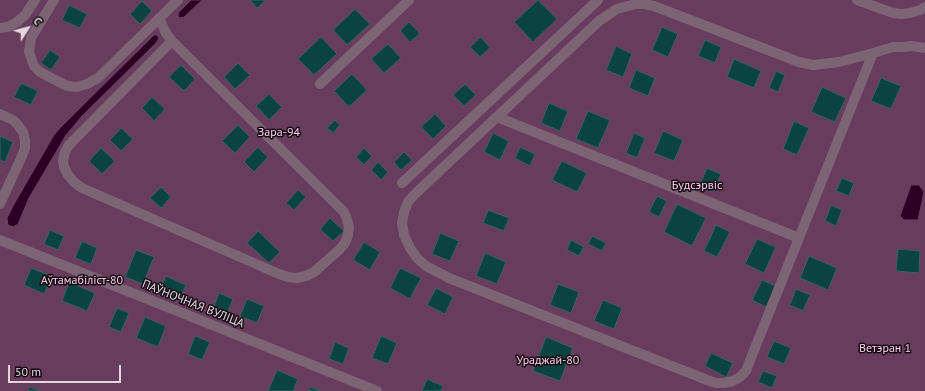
<!DOCTYPE html>
<html>
<head>
<meta charset="utf-8">
<style>
	body { margin:0 }
	#map { position:relative; width:925px; height:391px; overflow:hidden; background:#331e2d; font-family:"PT Sans",sans-serif }
	canvas { display:block }
	.north { position:absolute; left:8px; top:8px; width:40px; height:40px; -webkit-text-stroke:3px #150b12; paint-order:stroke; rotate:54deg; font-size:11px; font-weight:700; line-height:16px; text-align:center; color:#e4d5df }
	.north::after { content:''; display:block; margin:auto; width:14px; height:18px; background:#e4d5df; clip-path:polygon(50% 0,100% 100%,50% 72%,0 100%) }
	.scale { position:absolute; left:8px; top:365px; width:113px; height:18px; box-sizing:border-box; border:2px solid #e4d5df; border-top:0; padding-left:5px; font-size:12px; line-height:14px; white-space:nowrap; color:#e4d5df; -webkit-text-stroke:3px #150b12; paint-order:stroke }
</style>
</head>
<body>
<div id="map">
<canvas width="925" height="391"></canvas>
<div class="north">С</div>
<div class="scale">50 m</div>
</div>
<script>
const g = document.querySelector('canvas').getContext('2d');
g.lineJoin = 'round';
function fillPath(path, color) {
  g.fillStyle = color;
  g.fill(path, 'evenodd');
}
function toPath(rows) {
  const path = new Path2D();
  for (const r of rows) {
    path.moveTo(r[0], r[1]);
    for (let i = 2; i < r.length; i += 2) path.lineTo(r[i], r[i + 1]);
  }
  return path;
}
function strokePath(path, color, width, dash) {
  g.strokeStyle = color;
  g.lineWidth = width;
  g.lineCap = dash ? 'butt' : 'round';
  g.setLineDash(dash || []);
  g.stroke(path);
}
function drawText(font, color, halo, rows, align = 'center') {
  g.font = font + ' "PT Sans",sans-serif';
  g.lineWidth = 3;
  g.setLineDash([]);
  g.textBaseline = 'middle';
  g.strokeStyle = halo;
  g.fillStyle = color;
  for (const [text, x, y, turn = 0] of rows) {
    g.save();
    g.translate(x, y);
    g.rotate((+turn || 0) * Math.PI / 180);
    g.textAlign = isNaN(turn) ? turn : align;
    if (halo) g.strokeText(text, 0, 0);
    g.fillText(text, 0, 0);
    g.restore();
  }
}
fillPath(toPath([
	[0,0,925,0,925,391,0,391]
]), '#683c5c');
const water = toPath([
	[191,0,202,0,184,17,180,18,178,16,179,12,191,0],
	[154,35,157,35,159,38,156,43,82,116,66,135,29,198,18,224,13,227,8,225,7,218,13,206,54,135,62,126,154,35],
	[911,185,919,185,924,192,918,220,904,220,900,216,911,185]
]);
fillPath(water, '#2c0024');
strokePath(water, '#63405c', 1);
const building = toPath([
	[250,0,266,0,257,8,250,0],
	[538,0,557,19,533,42,514,22,538,0],
	[142,1,152,11,140,24,130,14,142,1],
	[69,5,87,14,80,28,62,20,69,5],
	[355,9,370,24,347,45,333,30,355,9],
	[409,22,420,34,410,42,400,31,409,22],
	[662,27,678,34,668,57,652,50,662,27],
	[321,37,337,54,314,75,298,59,321,37],
	[481,37,490,48,480,57,470,47,481,37],
	[705,40,721,47,715,63,698,56,705,40],
	[388,44,401,58,384,73,371,59,388,44],
	[616,46,632,54,623,77,606,70,616,46],
	[50,50,60,57,51,70,41,63,50,50],
	[734,59,761,71,754,88,727,77,734,59],
	[238,63,250,75,235,89,224,77,238,63],
	[181,65,195,79,184,91,169,77,181,65],
	[636,70,655,78,648,96,629,88,636,70],
	[776,71,785,75,778,92,769,88,776,71],
	[352,74,367,90,349,107,334,91,352,74],
	[881,78,901,86,891,109,871,101,881,78],
	[21,83,38,91,31,105,14,97,21,83],
	[465,84,476,95,464,106,453,95,465,84],
	[822,87,846,98,835,122,811,112,822,87],
	[269,94,282,107,269,120,256,106,269,94],
	[152,97,165,109,154,121,142,108,152,97],
	[549,103,568,111,560,131,541,123,549,103],
	[588,111,610,120,598,148,576,139,588,111],
	[435,114,446,126,433,139,421,127,435,114],
	[335,120,340,125,333,133,327,128,335,120],
	[794,121,809,128,797,155,783,149,794,121],
	[238,125,250,137,235,153,222,141,238,125],
	[121,128,133,139,121,151,110,140,121,128],
	[663,131,683,140,674,161,654,153,663,131],
	[493,133,509,141,500,160,484,152,493,133],
	[634,133,645,138,637,158,626,153,634,133],
	[0,136,13,142,5,162,0,160,0,136],
	[258,147,268,157,254,172,244,162,258,147],
	[520,147,535,154,530,166,515,158,520,147],
	[101,148,115,161,102,174,89,161,101,148],
	[364,148,372,156,364,165,356,157,364,148],
	[404,152,412,160,401,170,394,162,404,152],
	[562,161,587,173,577,192,552,180,562,161],
	[378,162,388,172,381,180,371,170,378,162],
	[707,168,721,174,713,192,699,186,707,168],
	[842,178,854,183,849,196,836,191,842,178],
	[161,187,171,197,161,208,150,198,161,187],
	[298,190,306,197,294,210,286,203,298,190],
	[657,196,667,201,659,217,649,212,657,196],
	[677,204,706,218,692,246,664,232,677,204],
	[831,205,842,210,836,226,825,221,831,205],
	[488,210,509,218,504,231,483,223,488,210],
	[330,218,344,231,333,241,320,229,330,218],
	[716,225,730,232,717,257,704,251,716,225],
	[50,230,64,236,58,250,44,244,50,230],
	[258,231,280,252,269,263,247,243,258,231],
	[440,233,459,241,450,261,432,254,440,233],
	[592,236,606,243,602,251,588,244,592,236],
	[757,239,776,247,764,273,745,264,757,239],
	[571,240,584,247,579,256,567,250,571,240],
	[82,241,97,248,91,264,75,258,82,241],
	[364,242,380,252,370,270,353,260,364,242],
	[898,249,920,251,919,273,896,271,898,249],
	[136,250,154,257,143,284,125,277,136,250],
	[485,253,506,262,497,284,476,276,485,253],
	[809,256,837,268,828,290,800,278,809,256],
	[31,268,52,276,44,294,24,285,31,268],
	[400,268,421,278,410,299,390,288,400,268],
	[166,276,186,285,179,301,159,293,166,276],
	[762,280,776,286,766,307,752,300,762,280],
	[69,282,95,293,87,311,62,301,69,282],
	[558,284,579,292,571,313,550,305,558,284],
	[436,288,453,297,445,314,427,305,436,288],
	[796,289,810,295,803,311,790,305,796,289],
	[219,293,233,299,225,318,211,313,219,293],
	[247,299,264,306,257,323,240,316,247,299],
	[603,300,622,308,614,329,594,321,603,300],
	[117,308,129,313,121,332,109,327,117,308],
	[145,317,166,326,158,347,136,338,145,317],
	[195,336,210,342,202,360,188,354,195,336],
	[381,336,397,343,388,364,372,358,381,336],
	[546,337,573,348,560,381,533,371,546,337],
	[774,341,791,348,784,364,767,357,774,341],
	[335,342,349,348,343,364,329,359,335,342],
	[711,353,733,363,726,377,705,366,711,353],
	[277,370,298,379,293,391,268,391,277,370],
	[763,371,777,376,772,388,758,382,763,371],
	[427,379,443,386,441,391,422,391,427,379],
	[30,387,40,391,28,391,30,387],
	[310,387,321,391,309,391,310,387]
]);
fillPath(building, '#0b4341');
strokePath(building, '#3d6160', 1);
strokePath(toPath([
	[54,0,31,38,29,52,34,66,40,72,67,86,77,87,87,84,98,78,178,0],
	[857,0,893,13,901,14,910,13,920,10,925,7],
	[159,18,166,33,172,41,344,212,347,219,349,227,348,235,345,243,339,250,314,272,306,276,297,278,288,277,279,274,82,188,74,182,68,175,64,167,63,160,65,152,69,145,172,41],
	[0,28,8,27,17,22,25,15,35,0],
	[873,53,839,62,813,65,799,62,654,6,644,4,636,4,617,9,599,21,414,195,408,202,404,212,402,223,404,235,410,248,417,258,426,266,449,278,707,380,716,383,724,383,733,381,740,377,746,371,749,363,873,53,893,47,902,47,912,46,925,48],
	[320,84,409,0],
	[0,114,13,120,18,125,23,132,25,140,25,148,22,156,0,204],
	[497,117,799,238],
	[402,183,598,0],
	[0,240,377,391]
]), '#7d6475', 10);
drawText('12px', '#ffccef', '#150b12', [
	["Зара-94",279,133],
	["Будсэрвіс",697,186],
	["Аўтамабіліст-80",82,281],
	["Ветэран 1",885,349],
	["Ураджай-80",548,361]
]);
drawText('12px', '#e4d5df', '#150b12', [
	["ПАЎНОЧНАЯ ВУЛІЦА",193,304,22]
]);
</script>
</body>
</html>
